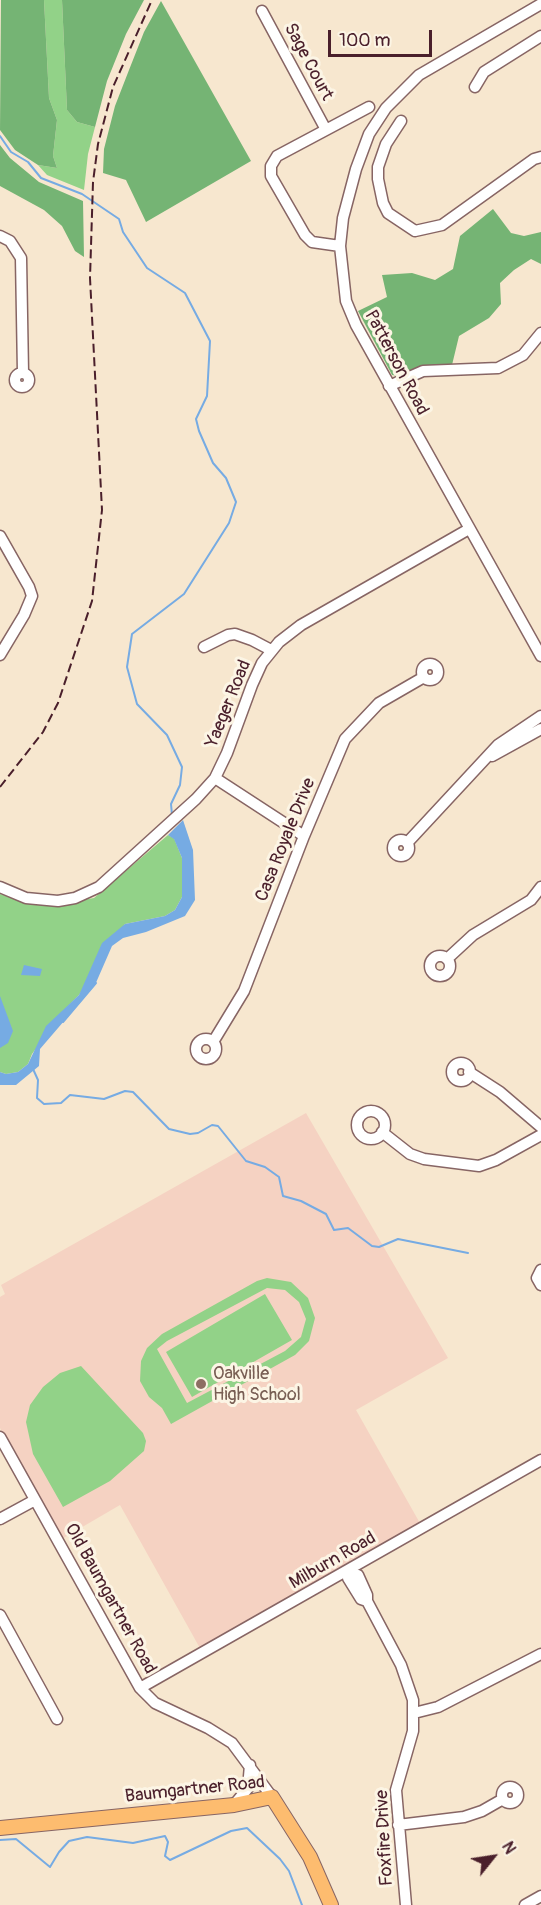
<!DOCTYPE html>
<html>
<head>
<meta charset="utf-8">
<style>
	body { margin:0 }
	#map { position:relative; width:541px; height:1905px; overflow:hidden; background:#f7e7cf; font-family:Pangolin,sans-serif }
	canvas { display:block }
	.north { position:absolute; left:463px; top:1827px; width:60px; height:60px; -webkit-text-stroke:4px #fcf5e5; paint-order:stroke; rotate:60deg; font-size:16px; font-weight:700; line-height:24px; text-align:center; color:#4a1f2b }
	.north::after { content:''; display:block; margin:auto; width:21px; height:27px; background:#4a1f2b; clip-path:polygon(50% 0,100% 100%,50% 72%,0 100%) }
	.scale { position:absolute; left:328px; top:30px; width:104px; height:27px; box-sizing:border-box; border:3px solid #4a1f2b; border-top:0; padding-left:8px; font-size:18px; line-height:21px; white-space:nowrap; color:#4a1f2b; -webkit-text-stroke:4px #fcf5e5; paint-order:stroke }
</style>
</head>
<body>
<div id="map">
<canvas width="541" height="1905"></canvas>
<div class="north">N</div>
<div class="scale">100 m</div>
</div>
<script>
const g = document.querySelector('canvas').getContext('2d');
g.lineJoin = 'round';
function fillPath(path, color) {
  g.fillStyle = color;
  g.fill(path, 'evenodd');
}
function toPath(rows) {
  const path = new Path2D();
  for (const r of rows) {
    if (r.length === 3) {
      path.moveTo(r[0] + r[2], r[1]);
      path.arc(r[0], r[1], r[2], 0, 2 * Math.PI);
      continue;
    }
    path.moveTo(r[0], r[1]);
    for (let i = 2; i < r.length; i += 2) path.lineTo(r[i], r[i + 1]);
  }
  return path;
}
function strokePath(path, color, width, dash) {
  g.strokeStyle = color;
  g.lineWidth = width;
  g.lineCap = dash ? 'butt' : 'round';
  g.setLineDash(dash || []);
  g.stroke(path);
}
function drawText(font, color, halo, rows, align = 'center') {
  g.font = font + ' Pangolin,sans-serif';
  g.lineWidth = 6;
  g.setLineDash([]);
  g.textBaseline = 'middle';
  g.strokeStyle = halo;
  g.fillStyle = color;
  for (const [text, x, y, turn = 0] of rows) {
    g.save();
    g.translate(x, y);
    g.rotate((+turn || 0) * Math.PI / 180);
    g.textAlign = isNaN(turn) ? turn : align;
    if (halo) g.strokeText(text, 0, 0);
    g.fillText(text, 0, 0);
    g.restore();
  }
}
fillPath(toPath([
	[306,1113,448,1358,356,1410,421,1525,201,1650,120,1505,60,1540,0,1428,0,1297,5,1294,1,1285]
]), '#f5d2c2');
fillPath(toPath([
	[44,0,62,0,67,110,77,122,95,127,88,154,84,190,47,175,38,165,57,168,53,156,57,120,49,98],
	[168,835,174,838,182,858,182,897,175,910,165,916,125,924,79,995,65,1009,32,1054,28,1064,18,1072,6,1074,0,1072,0,894,46,906,94,898],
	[267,1278,291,1282,308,1298,315,1318,309,1341,295,1355,171,1424,162,1408,149,1397,140,1381,141,1361,147,1348,162,1334,257,1281],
	[267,1288,285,1290,299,1302,306,1319,301,1337,285,1351,187,1403,157,1349,167,1341],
	[265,1294,292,1340,192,1397,166,1352],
	[81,1366,143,1433,146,1441,144,1451,110,1481,63,1507,33,1454,26,1422,30,1405,43,1387,60,1373]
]), '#92d288');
fillPath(toPath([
	[1,0,44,0,49,98,57,120,53,156,57,168,38,165,15,150,0,130],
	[62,0,144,0,126,34,107,81,95,127,77,122,67,110],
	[161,1,251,161,146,222,126,180,103,173,104,149,115,106,129,70,144,32],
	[0,145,10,158,39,182,83,201,84,257,75,251,62,226,44,210,0,186],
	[493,209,511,233,524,236,541,232,541,264,531,259,514,270,500,283,501,304,489,318,459,336,452,365,421,367,399,376,392,375,358,311,387,297,382,275,412,273,435,280,453,269,460,236]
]), '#75b474');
fillPath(toPath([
	[183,820,193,850,195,900,185,916,146,932,123,938,112,946,95,985,40,1049,39,1066,16,1085,0,1085,0,1072,6,1074,18,1072,28,1064,46,1026,79,995,102,943,125,924,165,916,175,910,182,897,182,858,174,839,168,835],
	[24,965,42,969,40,976,21,975],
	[0,996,13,1031,8,1043,0,1048]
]), '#76abe3');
strokePath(toPath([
	[0,136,11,152,28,162,41,178,82,194,119,219,123,232,147,268,185,293,210,341,207,396,196,419,199,431,213,463,226,478,236,502,229,523,184,594,132,634,127,667,137,704,167,735,182,767,180,785,171,804,172,815],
	[63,1022,96,983],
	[33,1069,38,1080,37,1098,44,1104,61,1103,70,1095,104,1099,125,1091,133,1092,169,1129,190,1134,198,1133,212,1125,218,1126,246,1161,265,1167,279,1177,283,1196,301,1201,326,1214,334,1230,348,1228,372,1246,379,1247,398,1239,468,1253],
	[0,1840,16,1839,50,1867,59,1852,69,1841,87,1837,133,1843,165,1836,168,1842,165,1856,170,1860,231,1831,247,1828,280,1859,289,1871,302,1905]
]), '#76abe3', 2);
const minor = toPath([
	[541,4,419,75,386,108,369,134,356,169,343,218,340,246,346,301,356,325,541,656],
	[262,11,325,128],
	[475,87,484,72,541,36],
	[401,121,386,144,378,167,378,179,383,203,388,213,415,231,442,225,534,159,541,157],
	[0,236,10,241,21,258,23,373],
	[340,246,312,242,305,235,271,176,271,166,277,156,369,107],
	[22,380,7],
	[389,386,423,371,498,368,523,355,541,333],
	[0,536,29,587,32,596,24,615,0,655],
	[204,647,228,635,235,634,252,640,271,650],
	[430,672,8],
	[492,756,541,729],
	[215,778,304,836],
	[401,848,8],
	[407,843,498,745,541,716],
	[0,887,26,898,58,901,75,898,99,887,196,799,215,778,227,753,252,685,262,663,279,642,301,625,469,529],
	[440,966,10],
	[447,959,473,935,531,900,541,887],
	[206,1049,10],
	[213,1042,244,991,304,836,345,739,379,703,424,677],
	[461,1072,9],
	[469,1072,500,1092,541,1127],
	[371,1125,14],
	[382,1132,410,1154,424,1159,479,1166,496,1160,541,1135],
	[541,1270,537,1278,541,1285],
	[0,1437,140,1688,155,1703,208,1728,232,1743,272,1797],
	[0,1519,35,1500],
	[349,1571,348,1578,361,1599,367,1601,401,1665,413,1700,413,1731,396,1790,406,1905],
	[351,1573,358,1575,367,1595,367,1601],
	[0,1615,57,1719],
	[140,1688,541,1460],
	[414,1713,438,1707,541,1654],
	[510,1795,8],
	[234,1805,248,1788,250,1765],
	[398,1825,464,1817,482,1811,503,1799],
	[525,1905,541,1896]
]);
const major = toPath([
	[0,1828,234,1805,272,1797,310,1857,331,1905]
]);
strokePath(minor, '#876564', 13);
strokePath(major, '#876564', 16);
strokePath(minor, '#fff', 10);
strokePath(major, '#fdbc6f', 14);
strokePath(toPath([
	[0,787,43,732,58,703,92,601,102,510,90,278,93,182,98,144,113,87,152,0]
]), '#4a1f2b', 2, [9, 4.5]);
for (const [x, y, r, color] of [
	[201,1384,6,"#8d6e63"]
]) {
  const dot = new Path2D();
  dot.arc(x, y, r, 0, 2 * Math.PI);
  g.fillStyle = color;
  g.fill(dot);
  strokePath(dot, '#fcf5e5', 2);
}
drawText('18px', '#4a1f2b', '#fcf5e5', [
	["Sage Court",308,62,62],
	["Patterson Road",396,363,62],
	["Yaeger Road",229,704,-68],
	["Casa Royale Drive",286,840,-68],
	["Milburn Road",333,1561,-30],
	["Old Baumgartner Road",110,1599,61],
	["Baumgartner Road",195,1790,-6],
	["Foxfire Drive",385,1838,-93]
]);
drawText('18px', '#785e54', '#fcf5e5', [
	["Oakville",213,1374],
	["High School",213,1395]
], 'left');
</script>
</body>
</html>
